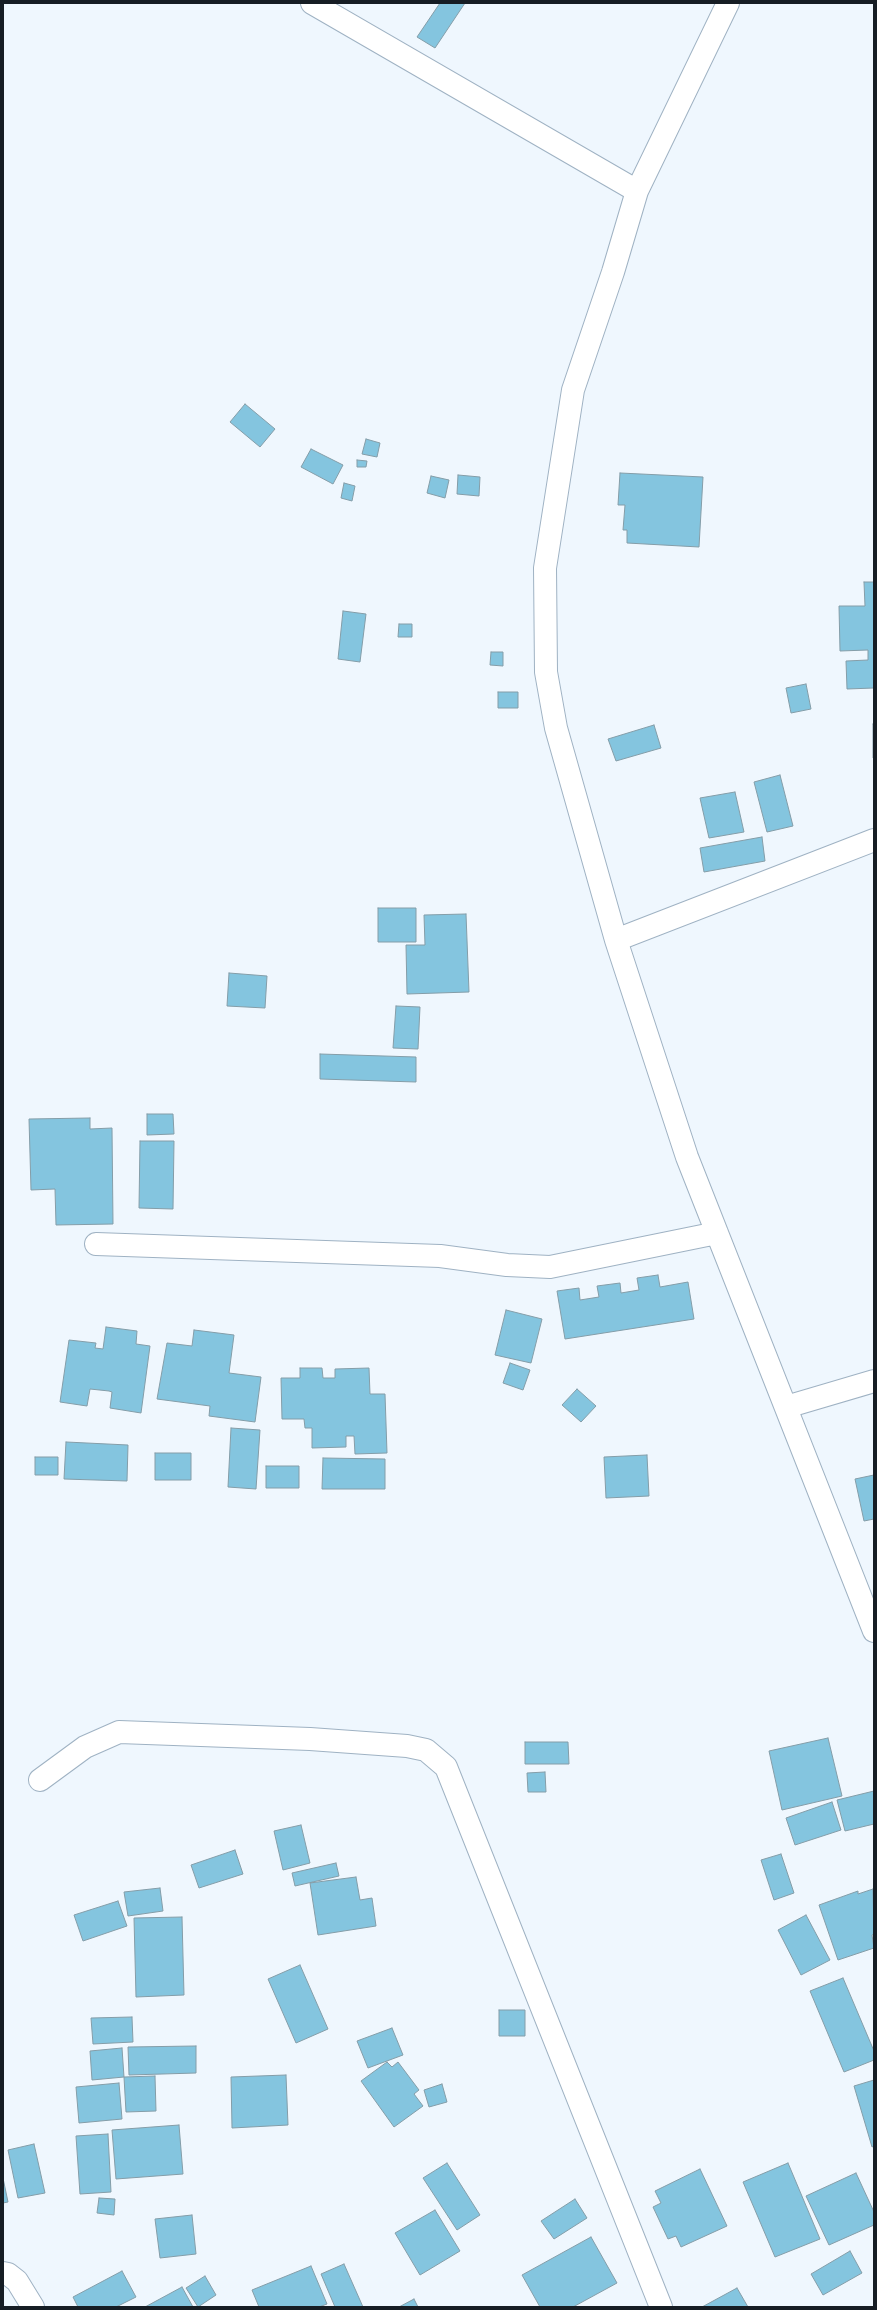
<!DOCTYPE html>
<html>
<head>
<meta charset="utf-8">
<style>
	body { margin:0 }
	#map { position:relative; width:877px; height:2310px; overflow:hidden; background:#eff7fe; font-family:Signika,sans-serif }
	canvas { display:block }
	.frame { position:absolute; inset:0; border:4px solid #161d24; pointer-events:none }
</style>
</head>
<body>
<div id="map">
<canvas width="877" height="2310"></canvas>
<div class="frame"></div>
</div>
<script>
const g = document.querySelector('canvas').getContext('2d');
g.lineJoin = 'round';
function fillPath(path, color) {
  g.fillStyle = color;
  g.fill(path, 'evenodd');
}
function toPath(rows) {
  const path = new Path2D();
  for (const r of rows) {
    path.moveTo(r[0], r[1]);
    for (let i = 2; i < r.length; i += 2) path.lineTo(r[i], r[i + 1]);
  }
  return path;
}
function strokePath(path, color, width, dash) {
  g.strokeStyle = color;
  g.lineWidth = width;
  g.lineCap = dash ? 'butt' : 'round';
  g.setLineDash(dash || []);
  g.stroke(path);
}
const building = toPath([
	[440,3,465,3,435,48,417,37,440,3],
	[245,404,275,429,260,447,230,422,245,404],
	[366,439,380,443,377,457,362,454,366,439],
	[311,449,343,465,333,484,301,467,311,449],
	[357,460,367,461,366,467,357,467,357,460],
	[620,473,703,477,699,547,627,543,627,530,623,530,625,505,618,505,620,473],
	[458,475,480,477,479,496,457,494,458,475],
	[431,476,449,480,445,498,427,493,431,476],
	[344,483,355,486,352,501,341,498,344,483],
	[864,582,874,582,874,688,847,689,846,661,868,660,868,650,840,651,839,606,865,606,864,582],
	[343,611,366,614,360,662,338,659,343,611],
	[399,624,412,624,412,637,398,637,399,624],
	[491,652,503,652,503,666,490,665,491,652],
	[806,684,811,709,791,713,786,688,806,684],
	[498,692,518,692,518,708,498,708,498,692],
	[873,724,874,724,874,758,873,758,873,724],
	[654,725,661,748,616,761,608,739,654,725],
	[780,775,793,826,767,832,754,782,780,775],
	[735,792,744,832,709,838,700,798,735,792],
	[762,837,765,861,704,872,700,848,762,837],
	[378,908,416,908,416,942,378,942,378,908],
	[466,914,469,992,407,994,406,945,425,945,424,915,466,914],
	[229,973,267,976,265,1008,227,1006,229,973],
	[396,1006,420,1007,418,1049,393,1048,396,1006],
	[320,1054,416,1057,416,1082,320,1079,320,1054],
	[147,1114,173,1114,174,1134,147,1135,147,1114],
	[90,1118,90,1129,112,1128,113,1224,56,1225,55,1189,31,1190,29,1119,90,1118],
	[140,1141,174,1141,173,1209,139,1208,140,1141],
	[658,1275,660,1287,688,1282,694,1319,565,1339,557,1291,579,1288,580,1300,599,1297,597,1286,620,1283,621,1293,639,1290,637,1278,658,1275],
	[506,1310,542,1319,531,1363,495,1355,506,1310],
	[106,1327,137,1331,136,1344,150,1346,141,1413,110,1408,112,1392,109,1391,90,1389,87,1406,60,1402,69,1340,96,1343,95,1348,103,1349,106,1327],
	[194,1330,234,1335,229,1373,261,1377,255,1422,209,1416,210,1406,157,1399,167,1343,192,1346,194,1330],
	[510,1363,530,1370,523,1390,503,1383,510,1363],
	[300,1368,322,1368,323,1378,335,1378,335,1369,369,1368,370,1394,385,1394,387,1453,355,1454,354,1436,346,1436,346,1447,312,1448,312,1428,305,1428,304,1419,282,1419,281,1378,300,1378,300,1368],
	[577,1389,596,1406,581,1422,562,1405,577,1389],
	[231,1428,260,1430,256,1489,228,1487,231,1428],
	[66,1442,128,1445,127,1481,64,1479,66,1442],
	[155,1453,191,1453,191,1480,155,1480,155,1453],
	[647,1455,649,1496,606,1498,604,1457,647,1455],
	[35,1457,58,1457,58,1475,35,1475,35,1457],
	[323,1458,385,1459,385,1489,322,1489,323,1458],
	[266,1466,299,1466,299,1488,266,1488,266,1466],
	[874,1475,874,1519,864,1521,855,1479,874,1475],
	[828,1738,842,1796,782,1810,769,1751,828,1738],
	[525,1742,568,1742,569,1764,525,1764,525,1742],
	[545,1772,546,1792,528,1792,527,1773,545,1772],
	[874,1791,874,1824,845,1831,837,1800,874,1791],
	[832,1802,841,1830,795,1845,786,1818,832,1802],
	[301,1825,310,1863,283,1870,274,1831,301,1825],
	[235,1850,243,1874,199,1888,191,1865,235,1850],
	[781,1854,794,1893,774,1900,761,1860,781,1854],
	[336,1863,339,1876,295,1886,292,1873,336,1863],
	[356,1877,360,1900,372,1898,376,1926,318,1935,310,1883,356,1877],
	[160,1888,163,1911,128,1916,124,1892,160,1888],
	[873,1889,874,1934,872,1935,874,1948,838,1960,819,1905,858,1891,858,1894,873,1889],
	[118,1901,127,1926,83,1941,74,1915,118,1901],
	[806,1915,830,1960,801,1975,778,1930,806,1915],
	[182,1917,184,1995,136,1997,134,1918,182,1917],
	[300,1965,328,2029,296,2043,268,1979,300,1965],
	[843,1978,874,2051,874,2060,844,2072,810,1991,843,1978],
	[499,2010,525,2010,525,2036,499,2036,499,2010],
	[132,2017,133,2042,93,2044,91,2018,132,2017],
	[392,2028,403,2055,368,2068,357,2041,392,2028],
	[196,2046,196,2073,129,2075,128,2047,196,2046],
	[122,2048,124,2077,92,2080,90,2051,122,2048],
	[387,2062,392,2067,398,2062,419,2090,414,2094,423,2106,394,2127,361,2081,387,2062],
	[286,2075,288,2125,232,2128,231,2077,286,2075],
	[155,2076,156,2111,126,2112,124,2077,155,2076],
	[874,2080,874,2146,872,2147,854,2086,874,2080],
	[119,2083,122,2119,79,2123,76,2087,119,2083],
	[442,2084,447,2102,429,2107,424,2090,442,2084],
	[179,2125,183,2174,116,2179,112,2130,179,2125],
	[108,2134,111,2192,80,2194,76,2136,108,2134],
	[34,2144,45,2193,18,2198,8,2150,34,2144],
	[447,2163,480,2215,457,2230,423,2178,447,2163],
	[788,2163,820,2239,775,2257,743,2182,788,2163],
	[700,2169,727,2226,681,2247,676,2236,668,2239,653,2207,661,2203,655,2191,700,2169],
	[856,2173,874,2212,874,2225,829,2245,806,2196,856,2173],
	[3,2178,8,2202,3,2203,3,2178],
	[99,2198,115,2199,114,2215,97,2213,99,2198],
	[575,2199,587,2218,554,2239,541,2221,575,2199],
	[435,2210,460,2251,420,2275,395,2233,435,2210],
	[192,2215,196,2254,160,2258,155,2219,192,2215],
	[591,2237,617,2283,573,2307,540,2307,522,2275,591,2237],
	[850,2251,862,2273,823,2295,811,2274,850,2251],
	[344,2264,363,2307,335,2307,321,2274,344,2264],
	[311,2266,327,2304,319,2307,259,2307,252,2290,311,2266],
	[122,2271,136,2297,116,2307,78,2307,73,2297,122,2271],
	[205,2276,216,2295,198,2307,186,2288,205,2276],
	[182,2287,193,2307,145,2307,182,2287],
	[737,2288,748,2307,702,2307,737,2288],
	[414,2299,418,2307,399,2307,414,2299]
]);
fillPath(building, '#84c5df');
strokePath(building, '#849da8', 1);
const minor = toPath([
	[312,3,637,191],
	[728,3,637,191,613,272,573,390,545,568,546,672,556,728,616,940,687,1157,874,1631],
	[616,940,874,840],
	[96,1244,440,1256,507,1265,550,1267,717,1233],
	[786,1407,874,1381],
	[40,1780,85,1747,119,1732,310,1739,407,1746,426,1750,446,1767,661,2307],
	[3,2273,8,2274,17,2281,33,2307]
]);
strokePath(minor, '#9fb2c3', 24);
strokePath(minor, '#fff', 22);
</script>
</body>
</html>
